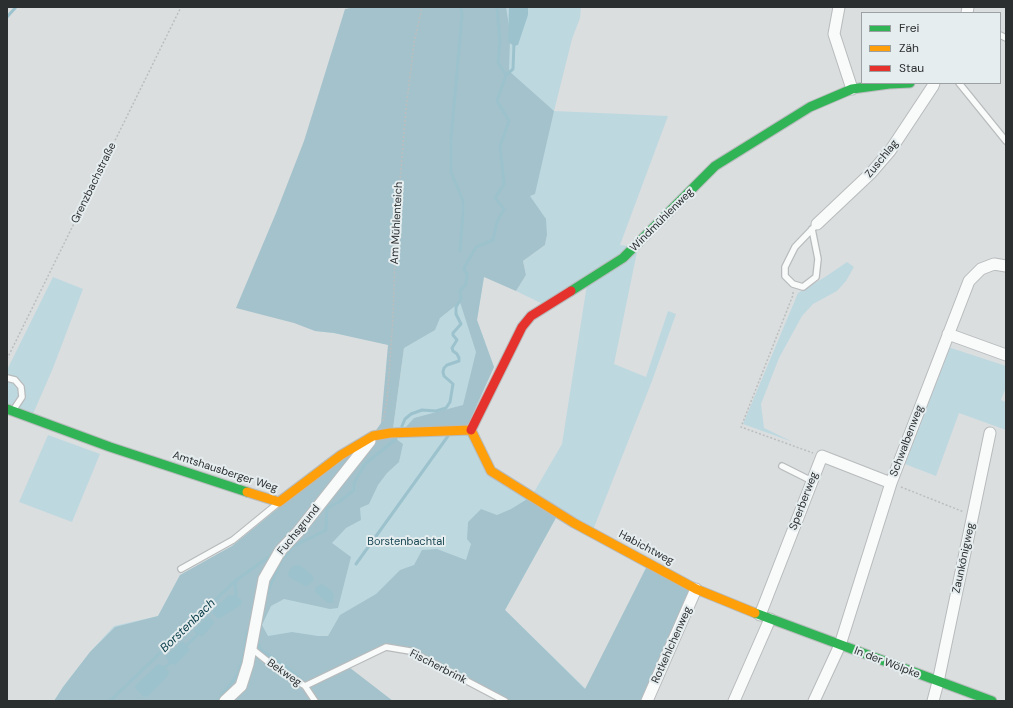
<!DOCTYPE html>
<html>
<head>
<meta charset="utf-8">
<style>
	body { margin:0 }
	#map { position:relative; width:1013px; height:708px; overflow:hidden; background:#dadedf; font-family:"DM Sans",sans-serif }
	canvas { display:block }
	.frame { position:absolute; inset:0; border:8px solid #2c2f30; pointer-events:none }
	.legend { position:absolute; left:861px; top:12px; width:140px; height:72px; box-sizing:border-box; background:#e5edef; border:1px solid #9ba1a3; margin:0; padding:5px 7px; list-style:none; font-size:12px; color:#2c2f30 }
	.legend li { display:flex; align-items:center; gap:8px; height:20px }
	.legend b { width:20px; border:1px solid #9ba1a3 }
</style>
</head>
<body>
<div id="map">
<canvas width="1013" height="708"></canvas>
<div class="frame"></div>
<ul class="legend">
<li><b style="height:5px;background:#30b455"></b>Frei</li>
<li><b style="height:5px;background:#ff9f0a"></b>Zäh</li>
<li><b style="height:5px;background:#e5322d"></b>Stau</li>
</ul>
</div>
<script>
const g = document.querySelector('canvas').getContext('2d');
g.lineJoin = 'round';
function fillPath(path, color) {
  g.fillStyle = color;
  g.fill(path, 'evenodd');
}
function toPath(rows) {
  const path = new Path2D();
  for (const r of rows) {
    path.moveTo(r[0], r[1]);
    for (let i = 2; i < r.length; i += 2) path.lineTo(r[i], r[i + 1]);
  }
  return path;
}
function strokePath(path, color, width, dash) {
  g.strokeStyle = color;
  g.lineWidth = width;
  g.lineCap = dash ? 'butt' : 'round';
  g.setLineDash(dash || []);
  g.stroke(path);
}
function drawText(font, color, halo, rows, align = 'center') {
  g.font = font + ' "DM Sans",sans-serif';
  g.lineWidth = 4;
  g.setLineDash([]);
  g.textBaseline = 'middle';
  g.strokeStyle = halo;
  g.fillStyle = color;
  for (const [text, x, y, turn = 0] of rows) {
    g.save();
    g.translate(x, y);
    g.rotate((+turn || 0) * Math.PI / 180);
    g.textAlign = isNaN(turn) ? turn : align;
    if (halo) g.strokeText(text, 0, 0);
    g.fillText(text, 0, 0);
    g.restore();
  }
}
fillPath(toPath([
	[378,7,581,7,580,18,572,39,554,111,668,116,620,245,638,247,614,364,646,377,668,311,676,314,652,381,591,535,557,516,505,610,586,689,647,566,643,701,511,701,408,648,382,645,345,664,54,701,63,687,90,652,114,626,158,616,180,575,232,546,277,510,392,436,404,348,334,333,315,331,306,318],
	[547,235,545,245,523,261,526,275,516,291,545,305,588,278,562,444,530,499,487,474,467,427,494,367,477,320,484,276],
	[847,262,854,267,846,281,837,291,813,304,802,316,779,358,761,404,764,428,793,442,743,424,798,293,825,277],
	[53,277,83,289,53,368,33,414,7,404,7,370],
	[948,347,1006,366,1006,387,1001,400,1006,402,1006,430,959,413,936,476,905,464],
	[48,435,100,454,72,522,19,502]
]), '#bed8e0');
fillPath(toPath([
	[356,7,506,7,511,39,510,40,509,71,554,111,535,194,530,196,546,219,547,235,545,245,523,261,526,275,516,291,484,277,477,320,494,367,467,427,406,427,414,418,463,405,476,352,460,302,440,318,435,330,404,348,392,436,403,444,399,462,387,473,378,485,369,504,360,508,361,520,346,528,332,543,351,557,338,608,330,609,284,599,271,606,262,625,268,636,292,632,318,636,328,636,340,615,376,594,400,570,414,565,422,550,437,549,466,560,471,544,467,539,468,522,481,509,497,515,511,509,529,498,557,516,505,610,585,689,647,566,691,590,643,701,511,701,408,648,382,645,345,664,393,701,54,701,63,687,90,652,115,627,158,616,180,575,232,546,339,458,370,439,381,423,388,345,334,333,315,331,294,323,236,308,276,213,304,141,345,9]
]), '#a4c2cb');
fillPath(toPath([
	[509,7,528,7,528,15,518,45,514,46,508,42],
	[295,565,301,566,312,575,314,579,308,586,305,586,289,577,288,574,290,569],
	[322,584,332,591,334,595,333,603,328,603,315,592,316,587],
	[229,595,236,596,241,599,242,602,241,605,220,618,217,618,213,613,213,610],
	[208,616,215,622,202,637,194,632,194,630],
	[182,642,184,642,190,650,175,665,172,664,165,657],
	[158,664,163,666,169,671,169,673,166,678,148,696,144,697,135,688,135,686]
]), '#9cc3cd');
strokePath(toPath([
	[7,17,16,7],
	[506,75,513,69,514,43],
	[460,251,463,213,463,201,451,172,451,139,462,16,461,7],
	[402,426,405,419,411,414,422,410,436,411,446,408,450,402,453,384,444,376,443,372,444,368,447,365,459,361,459,358,457,354,453,351,452,348,457,340,453,335,453,333,461,324,456,314,456,307,461,299,460,291,466,284,467,273,465,272,464,268,476,247,493,240,497,222,504,209,495,198,504,184,500,146,509,121,497,101,506,75,498,63,500,42,497,7],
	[290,548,326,530,327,508,339,502,354,490,354,483,365,464,396,439],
	[356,564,448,436],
	[233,598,236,596,235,581],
	[265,598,282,559,292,547],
	[256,640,262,651,285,666,302,680],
	[184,648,200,632],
	[163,669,172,661],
	[110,701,235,581,270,556],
	[218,701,238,674,244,653,247,631]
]), '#9cc3cd', 3);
const lane = toPath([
	[1000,35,1006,38],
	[959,83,1006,141],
	[812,229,818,259,816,277,803,287,793,284,785,276,785,267,795,247,817,224],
	[7,378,15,380,21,387,22,397,14,409],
	[782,466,812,481],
	[181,569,233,540,277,504],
	[251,648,276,668,305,686,315,701],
	[305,686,386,647,410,651,505,701]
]);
const street = toPath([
	[839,7,834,34,852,89],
	[967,13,968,7],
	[817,224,871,173,890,151,933,86,934,83],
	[948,334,1006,355],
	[760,615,822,456,891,483],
	[225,701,241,686,248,664,264,579,280,551,298,532,370,441],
	[647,701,696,589],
	[734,701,770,619],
	[814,701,840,645,891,483,969,281,981,269,994,264,1006,266],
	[933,701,938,682,990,433]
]);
const fast = toPath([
	[571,291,623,258,715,166,810,107,852,89,889,84,910,83],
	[7,409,110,447,247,492],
	[755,613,992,701]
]);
const slow = toPath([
	[471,430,491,471,574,523,696,589,755,613],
	[247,492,279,502,341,455,373,436,390,433,471,430]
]);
const jam = toPath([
	[471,430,522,327,531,316,571,291]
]);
strokePath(lane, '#b8bbbc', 8);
strokePath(street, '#b8bbbc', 13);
strokePath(fast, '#b8bbbc', 11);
strokePath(slow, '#b8bbbc', 11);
strokePath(jam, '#b8bbbc', 11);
strokePath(toPath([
	[793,292,793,295,741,427,813,453],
	[7,359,181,7],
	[383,421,387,401,389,375,393,316,396,227,406,109,414,43,422,7],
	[901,487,964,512]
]), '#bcbebe', 1.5, [2, 2]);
strokePath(lane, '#f9fafa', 5.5);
strokePath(street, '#f9fafa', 11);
strokePath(fast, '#30b455', 9);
strokePath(slow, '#ff9f0a', 9);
strokePath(jam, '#e5322d', 9);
drawText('11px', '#2c2f30', '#e5edef', [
	["Zuschlag",882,159,-51],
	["Grenzbachstraße",94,183,-64],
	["Windmühlenweg",662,220,-45],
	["Am Mühlenteich",397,223,-87],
	["Schwalbenweg",907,441,-69],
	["Amtshausberger Weg",225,472,18],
	["Sperberweg",804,501,-69],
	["Fuchsgrund",299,530,-51],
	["Habichtweg",646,548,28],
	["Zaunkönigweg",964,558,-78],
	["Rotkehlchenweg",672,645,-66],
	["In der Wölpke",887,663,21],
	["Fischerbrink",438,667,27],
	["Bekweg",284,673,35]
]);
drawText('11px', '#1a4854', '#e5edef', [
	["Borstenbachtal",406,542]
]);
drawText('italic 12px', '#063a45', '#e5edef', [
	["Borstenbach",188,626,-44]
]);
</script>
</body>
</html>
